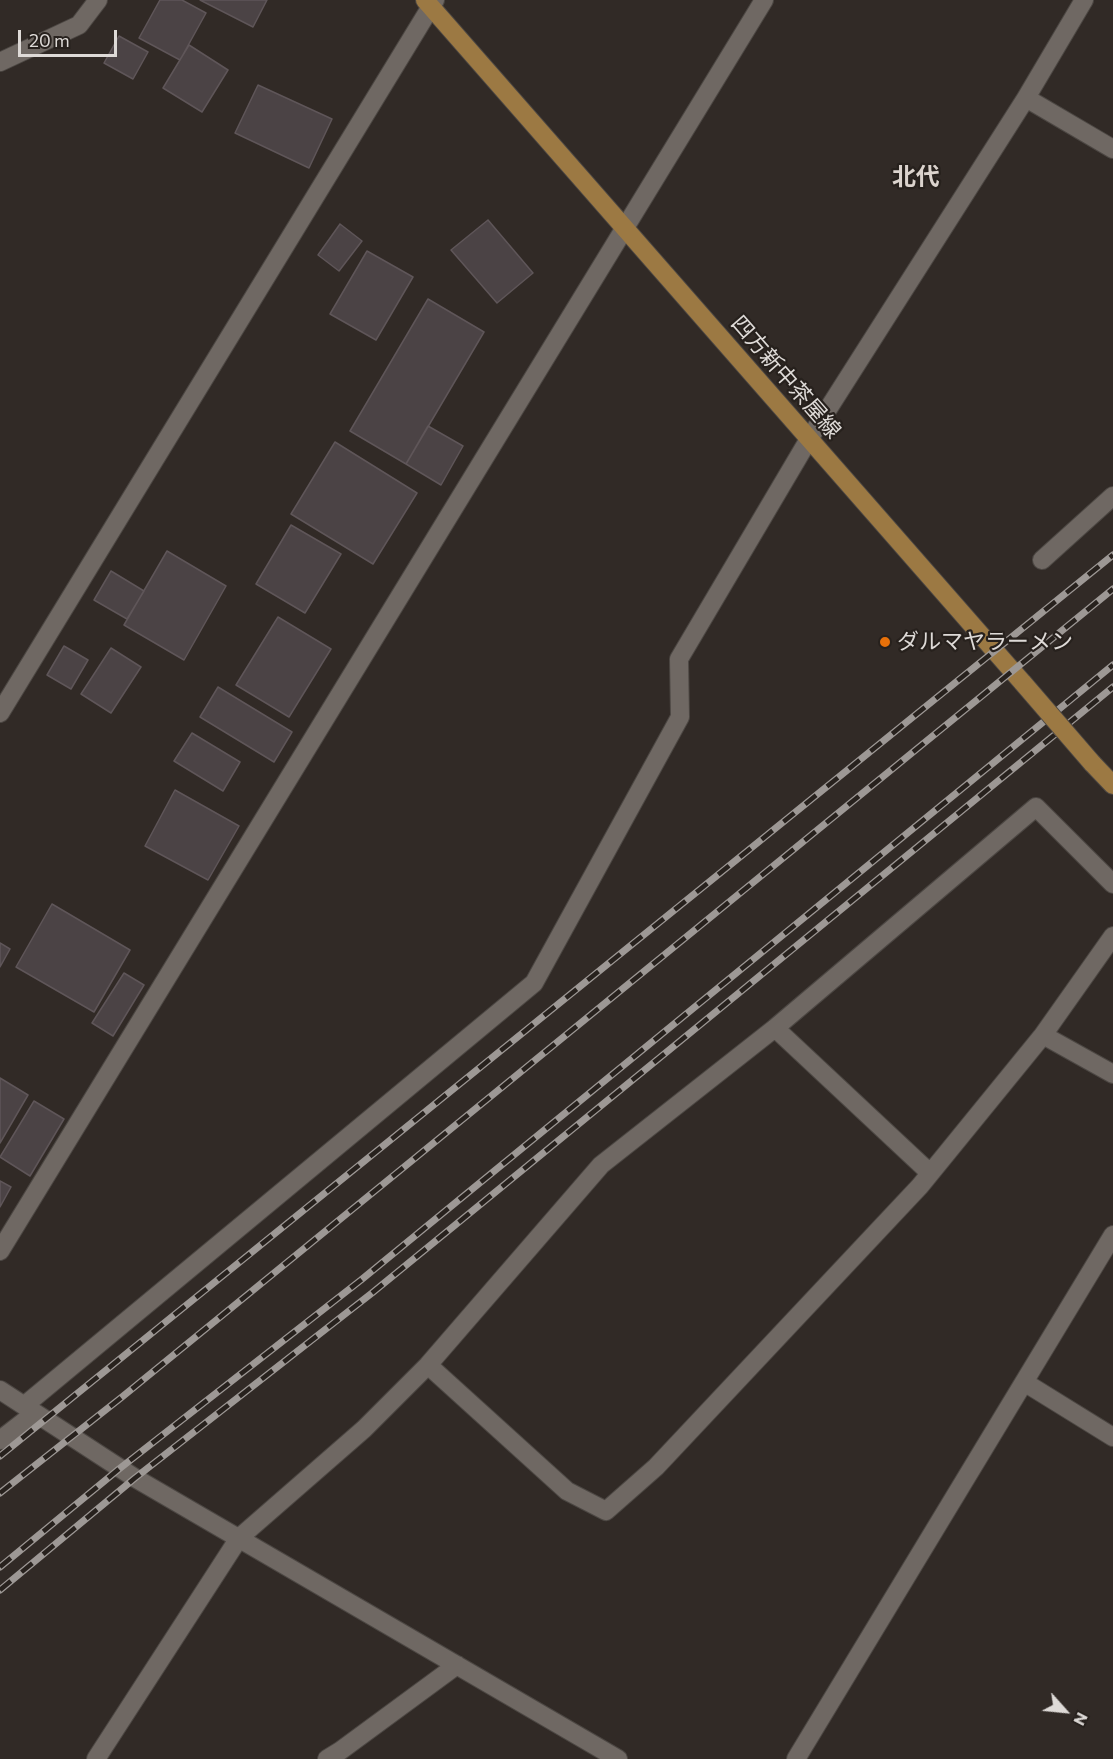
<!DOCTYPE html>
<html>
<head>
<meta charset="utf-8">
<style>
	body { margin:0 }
	#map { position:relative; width:1113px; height:1759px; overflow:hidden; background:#312a26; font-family:Commissioner,sans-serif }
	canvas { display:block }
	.north { position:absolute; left:1035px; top:1681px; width:60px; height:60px; -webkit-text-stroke:4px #27211d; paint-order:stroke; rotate:117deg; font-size:16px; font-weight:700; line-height:24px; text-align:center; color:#dedad7 }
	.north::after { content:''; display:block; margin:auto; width:21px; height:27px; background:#dedad7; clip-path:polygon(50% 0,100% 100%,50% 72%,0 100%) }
	.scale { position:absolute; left:18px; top:30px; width:99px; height:27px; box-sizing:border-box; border:3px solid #dedad7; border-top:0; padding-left:8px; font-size:18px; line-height:21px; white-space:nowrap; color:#dedad7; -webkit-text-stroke:4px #27211d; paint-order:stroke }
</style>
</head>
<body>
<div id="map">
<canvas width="1113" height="1759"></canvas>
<div class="north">N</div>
<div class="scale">20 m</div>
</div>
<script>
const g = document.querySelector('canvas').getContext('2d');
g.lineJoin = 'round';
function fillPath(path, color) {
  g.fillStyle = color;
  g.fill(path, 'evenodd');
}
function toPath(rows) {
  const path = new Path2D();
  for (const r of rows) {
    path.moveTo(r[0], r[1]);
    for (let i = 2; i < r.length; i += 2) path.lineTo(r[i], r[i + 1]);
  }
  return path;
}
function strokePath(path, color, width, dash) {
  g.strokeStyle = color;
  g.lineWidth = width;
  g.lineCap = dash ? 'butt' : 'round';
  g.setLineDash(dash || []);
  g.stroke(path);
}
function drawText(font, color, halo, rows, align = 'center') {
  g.font = font + ' Commissioner,"Noto Sans JP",sans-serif';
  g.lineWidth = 4.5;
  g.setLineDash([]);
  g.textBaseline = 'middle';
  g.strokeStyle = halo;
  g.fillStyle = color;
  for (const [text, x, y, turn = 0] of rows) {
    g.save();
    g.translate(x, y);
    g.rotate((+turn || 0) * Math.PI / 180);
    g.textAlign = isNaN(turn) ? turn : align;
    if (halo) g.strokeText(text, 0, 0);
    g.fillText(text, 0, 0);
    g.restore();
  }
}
const building = toPath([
	[160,0,182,0,206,13,180,60,139,38,160,0],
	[200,0,267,0,253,27,200,0],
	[119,36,148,52,133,79,104,63,119,36],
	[189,45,228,70,202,112,163,88,189,45],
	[258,85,332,119,309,168,235,133,258,85],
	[488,220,533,273,497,303,451,250,488,220],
	[340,224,362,241,339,271,318,255,340,224],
	[367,251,413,277,376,340,330,314,367,251],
	[428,299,484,332,406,464,350,431,428,299],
	[428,426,463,446,441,485,406,464,428,426],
	[335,442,417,493,373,564,291,514,335,442],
	[291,525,341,554,305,613,256,584,291,525],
	[167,551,226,586,184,660,124,625,167,551],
	[111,571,144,591,127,619,94,600,111,571],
	[278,617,331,649,289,717,236,685,278,617],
	[64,646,88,660,71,689,47,675,64,646],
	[111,648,141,667,111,713,81,694,111,648],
	[218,687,292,732,274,762,200,717,218,687],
	[192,733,240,762,223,791,174,761,192,733],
	[175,790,239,826,208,880,145,846,175,790],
	[52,904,130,950,94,1012,16,967,52,904],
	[0,943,10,949,0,967,0,943],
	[124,973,144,985,113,1036,92,1023,124,973],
	[0,1078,28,1095,0,1143,0,1078],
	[34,1101,64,1119,30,1176,0,1157,34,1101],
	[0,1181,11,1187,0,1207,0,1181]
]);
fillPath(building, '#4b4345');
strokePath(building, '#5f5659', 1.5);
const minor = toPath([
	[0,62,79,25,98,0],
	[1026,98,1113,149],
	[1042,560,1113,496],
	[0,713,435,0],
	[775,1028,930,1173],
	[1043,1035,1113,1074],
	[0,1251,764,0],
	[428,1365,567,1491,606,1511,656,1467,920,1186,1043,1035,1113,936],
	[1024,1382,1113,1437],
	[0,1390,135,1478,618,1759],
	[25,1405,534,983,680,717,679,659,809,439,1026,98,1084,0],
	[0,1440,35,1413],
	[96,1759,239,1538,364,1429,428,1365,601,1165,775,1028,1036,807,1113,884],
	[327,1759,340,1751,457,1665],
	[796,1759,1113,1235]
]);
const major = toPath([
	[425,0,1023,683],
	[1092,763,1113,785]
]);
strokePath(minor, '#4c4743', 20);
strokePath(major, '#4c4743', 20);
strokePath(minor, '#6f6863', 18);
strokePath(major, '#9c7943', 18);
const rail = toPath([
	[0,1456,1113,555],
	[0,1493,122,1397,1113,589],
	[0,1567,119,1469,361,1280,1113,665],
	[0,1590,135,1478,372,1293,1113,687]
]);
strokePath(rail, '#9d9895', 7);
strokePath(rail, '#27211d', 4.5, [14]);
const majorBridge = toPath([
	[1023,683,1092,763]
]);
strokePath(majorBridge, '#4c4743', 20, []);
strokePath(majorBridge, '#9c7943', 18);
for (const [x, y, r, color] of [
	[885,642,6,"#e8710a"]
]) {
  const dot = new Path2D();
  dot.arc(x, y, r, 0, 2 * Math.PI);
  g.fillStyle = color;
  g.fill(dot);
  strokePath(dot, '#27211d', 2);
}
drawText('22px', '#dedad7', '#27211d', [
	["四方新中茶屋線",786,377,49]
]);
drawText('22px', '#dedad7', '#27211d', [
	["ダルマヤラーメン",897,642]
], 'left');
drawText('bold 24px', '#dbd3cd', '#27211d', [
	["北代",916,177]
]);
</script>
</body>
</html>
